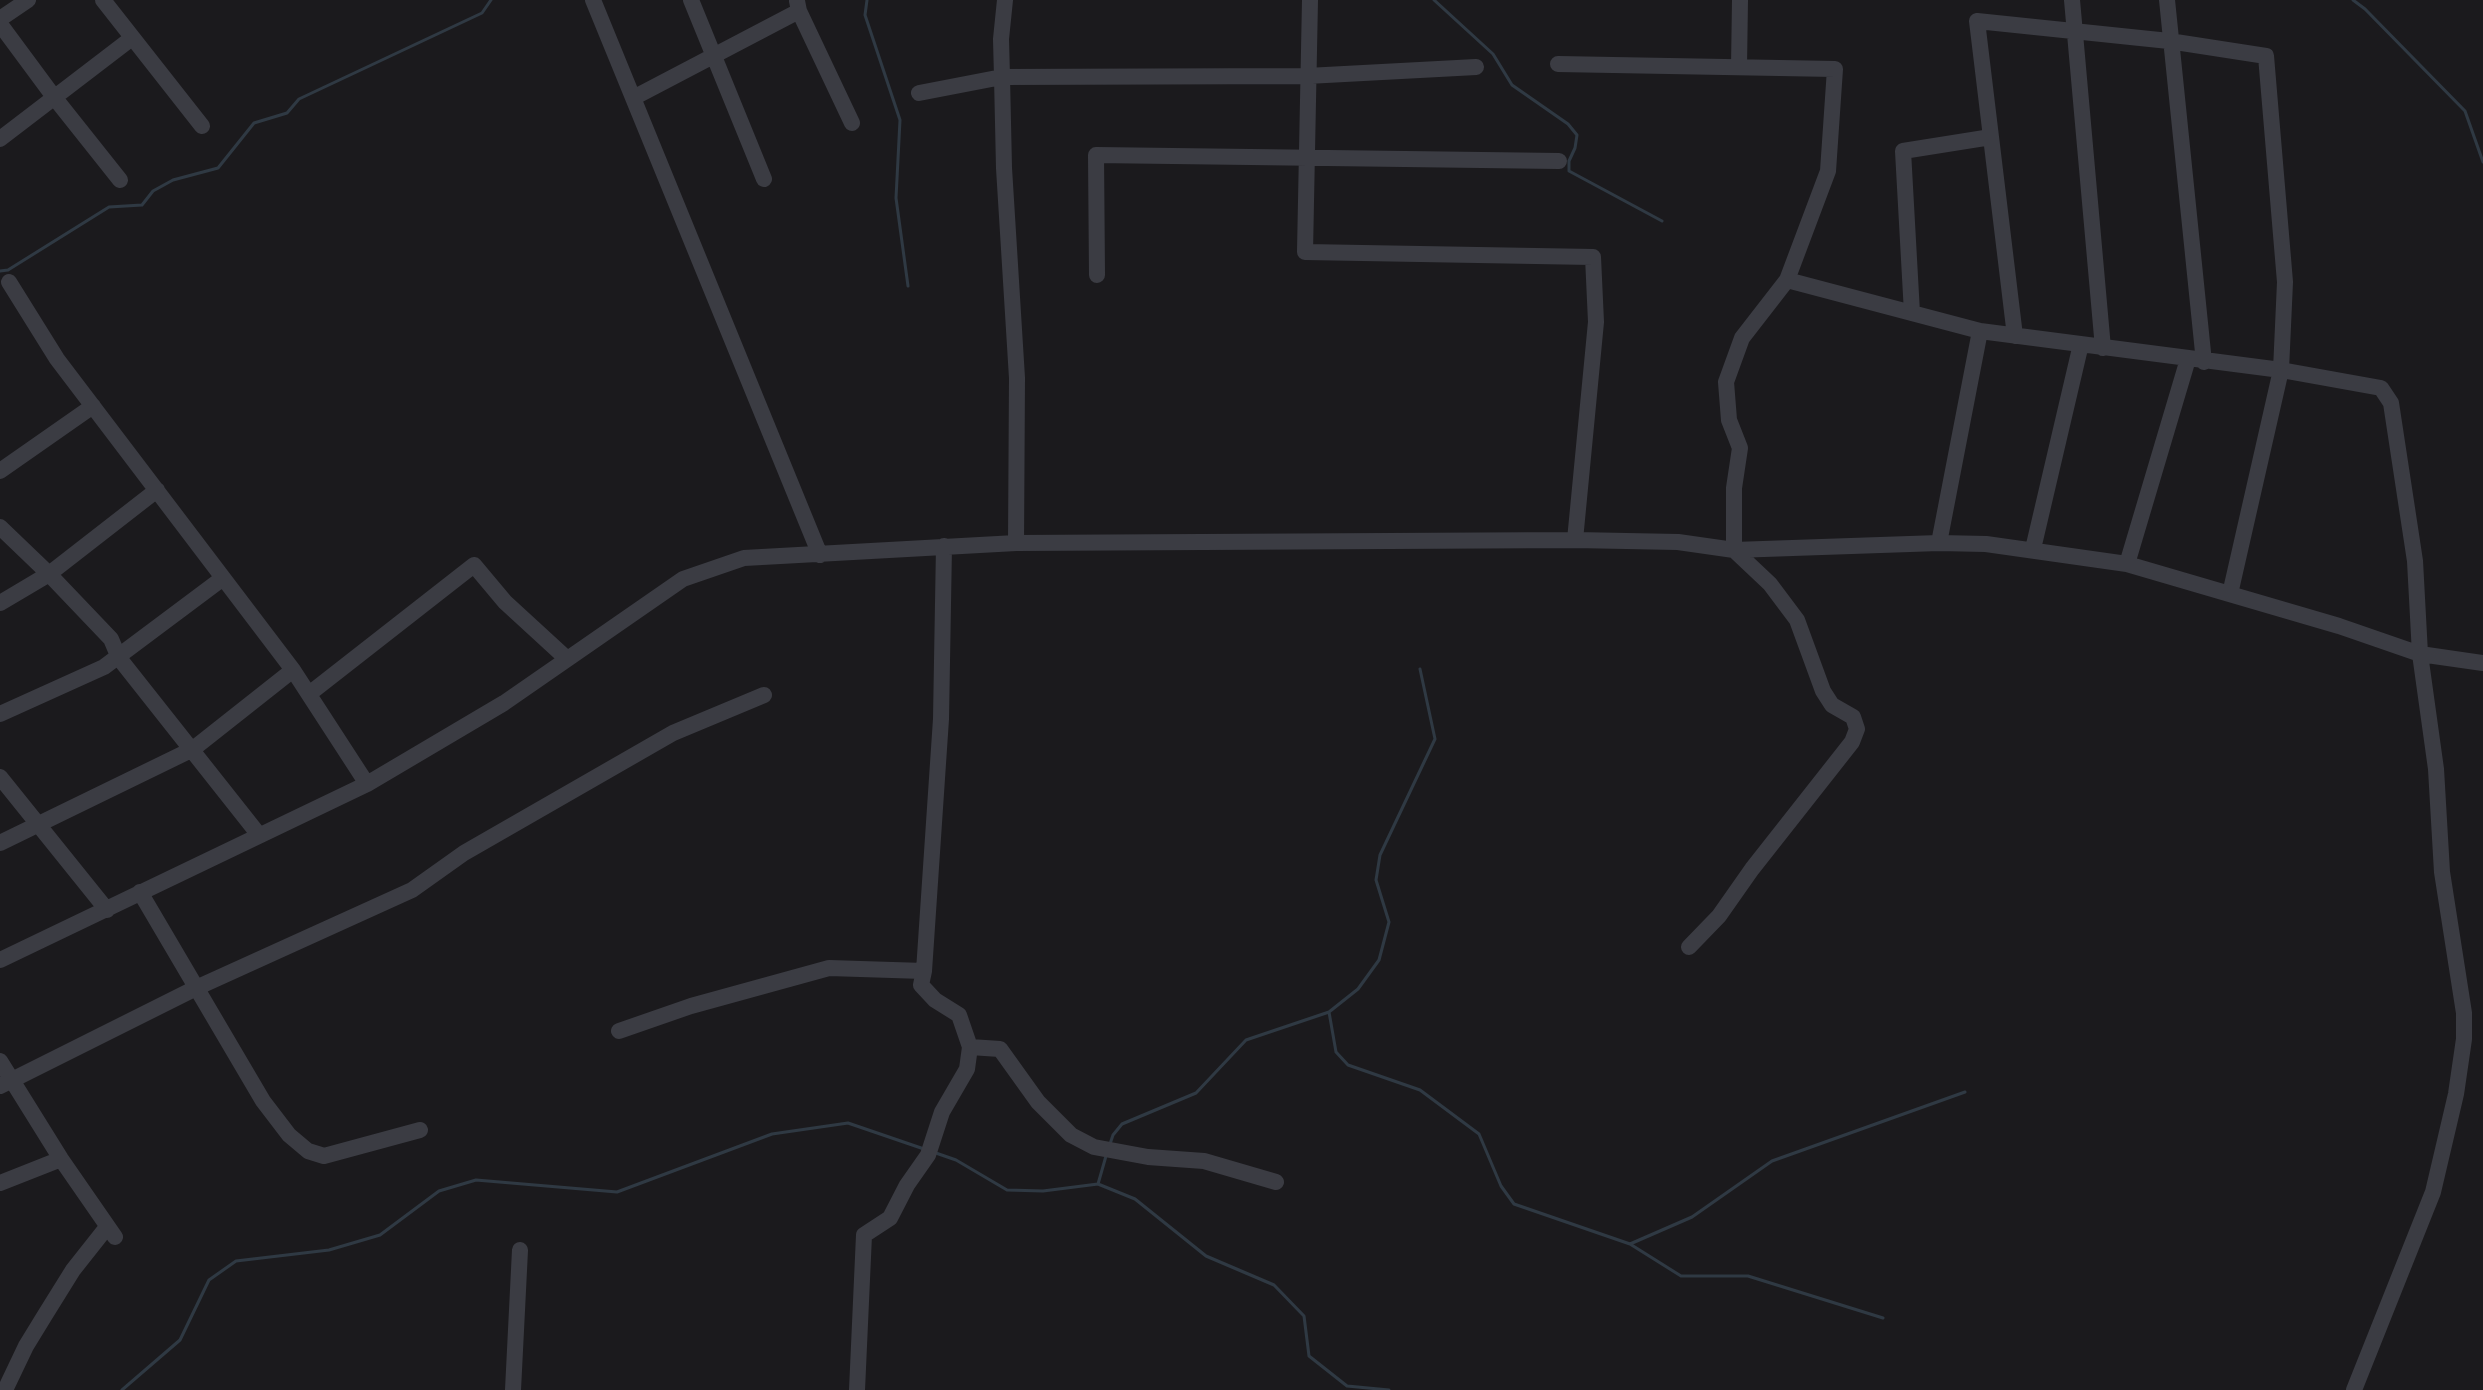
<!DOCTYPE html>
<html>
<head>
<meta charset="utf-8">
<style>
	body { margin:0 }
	canvas { display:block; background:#1b1a1d }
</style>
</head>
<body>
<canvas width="2483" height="1390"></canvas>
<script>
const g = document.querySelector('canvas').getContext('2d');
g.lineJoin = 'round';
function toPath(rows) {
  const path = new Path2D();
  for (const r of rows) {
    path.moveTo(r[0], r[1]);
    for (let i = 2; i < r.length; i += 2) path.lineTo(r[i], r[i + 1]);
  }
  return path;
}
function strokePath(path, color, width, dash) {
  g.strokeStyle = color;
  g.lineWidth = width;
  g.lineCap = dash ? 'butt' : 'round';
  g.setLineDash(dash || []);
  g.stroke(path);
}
strokePath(toPath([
	[867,0,865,15,900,120,896,198,908,286],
	[1434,0,1493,54,1512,85,1568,124,1577,135,1575,148,1569,161,1569,171,1662,221],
	[2353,0,2365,9,2465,111,2483,162],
	[0,271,8,270,109,207,142,205,153,191,173,180,218,168,254,123,287,113,299,99,482,13,491,0],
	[1329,1012,1336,1052,1348,1065,1420,1090,1479,1134,1501,1186,1514,1204,1630,1244,1681,1276,1748,1276,1883,1318],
	[1110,1144,1113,1135,1122,1124,1196,1093,1246,1040,1329,1012,1358,989,1379,960,1389,922,1376,880,1380,855,1435,739,1420,669],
	[933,1152,956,1160,1007,1190,1043,1191,1098,1184,1135,1199,1206,1256,1274,1285,1304,1316,1309,1356,1347,1386,1389,1390],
	[1098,1184,1106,1156],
	[1630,1244,1692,1217,1772,1161,1965,1092],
	[122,1390,180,1340,209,1280,236,1261,329,1250,380,1235,439,1191,476,1180,617,1192,772,1134,848,1123,924,1149]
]), '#2f3943', 3);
strokePath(toPath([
	[103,0,202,126],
	[593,0,820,555],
	[691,0,764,179],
	[1005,0,1001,39,1002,77,1004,168,1017,378,1016,543],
	[1310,0,1305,252,1593,257,1596,322,1575,540],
	[2072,0,2103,348],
	[2167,0,2204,362],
	[797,1,799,11,852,123],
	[0,19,28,0],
	[0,24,54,97,120,180],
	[1558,64,1835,69,1828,171,1787,280,1742,338,1726,382,1729,420,1740,448,1734,488,1734,550,1770,584,1797,620,1823,691,1832,705,1853,717,1857,729,1852,742,1752,869,1719,916,1689,947],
	[1739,67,1740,0],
	[919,93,1002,77,1307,76,1476,67],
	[633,98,799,11],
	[0,139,132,38],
	[1097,275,1096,155,1559,161],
	[1787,280,1980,331,2281,370,2381,388,2391,403,2415,561,2420,654,2436,769,2442,872,2464,1013,2464,1039,2456,1094,2433,1192,2354,1390],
	[9,282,57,359,293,670,367,784],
	[1912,313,1903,151,1991,137],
	[2015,336,1977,21,2169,41,2266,56,2285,282,2281,370,2230,594],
	[0,471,93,406],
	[0,527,49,574,111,639,119,658,259,835],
	[1939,543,1980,331],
	[2033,549,2081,344],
	[2127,564,2188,359],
	[0,603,49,574,157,490],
	[309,694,474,565,505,602,566,658],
	[0,714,104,667,223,578],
	[0,777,107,910],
	[0,843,193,749,293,670],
	[140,892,263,1101,289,1135,308,1151,324,1156,420,1130],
	[0,960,367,784,504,703,683,579,744,558,1016,543,1575,540,1678,542,1734,550,1939,543,1986,544,2127,564,2339,626,2420,654,2483,663],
	[924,971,921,985,935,1000,959,1015,970,1047,1000,1049,1038,1102,1071,1135,1094,1147,1148,1157,1204,1161,1276,1182],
	[619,1031,691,1006,829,968,924,971,941,719,944,546],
	[0,1061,61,1159,115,1237],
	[0,1086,196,988,412,890,464,853,673,733,764,695],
	[0,1183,61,1159],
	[5,1390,26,1346,45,1315,73,1270,107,1227],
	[513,1390,520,1250],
	[857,1390,864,1235,890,1218,907,1185,928,1155,942,1112,967,1069,970,1047]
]), '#3b3c43', 16);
</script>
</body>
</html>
